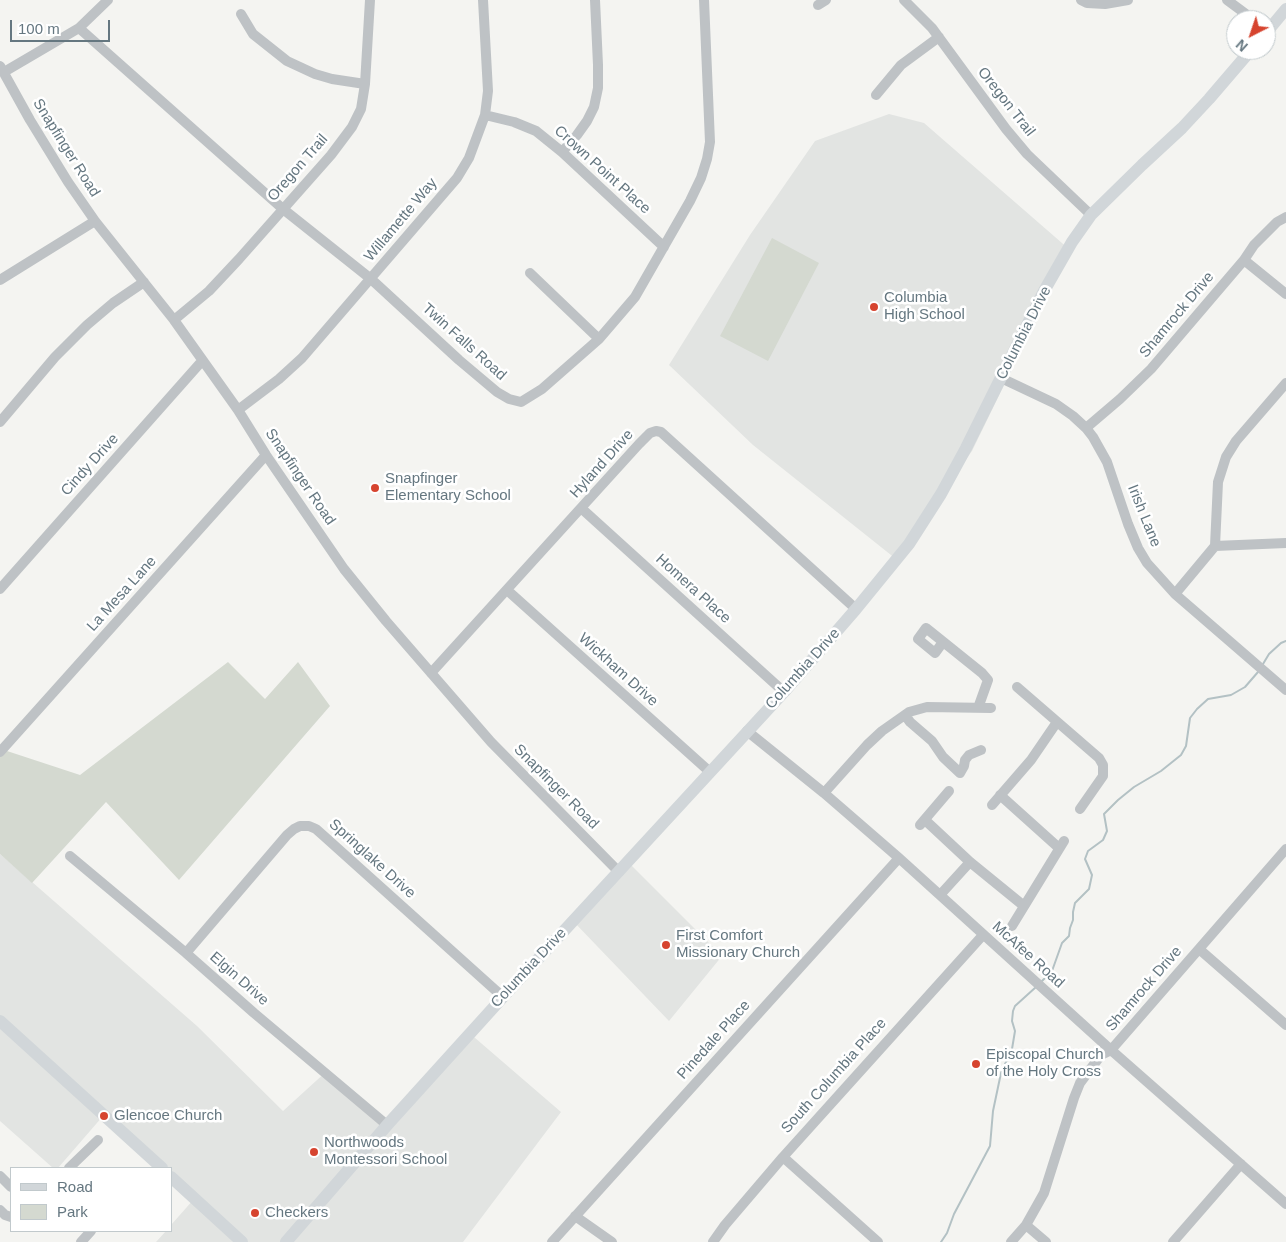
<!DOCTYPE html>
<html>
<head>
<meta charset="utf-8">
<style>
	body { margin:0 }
	#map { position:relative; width:1286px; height:1242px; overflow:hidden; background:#f4f4f1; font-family:Arial,sans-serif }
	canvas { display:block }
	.legend { position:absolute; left:10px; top:1167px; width:162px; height:65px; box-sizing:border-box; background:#fff; border:1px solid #c1c9cc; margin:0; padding:6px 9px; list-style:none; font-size:15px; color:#657780 }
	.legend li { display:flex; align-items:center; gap:10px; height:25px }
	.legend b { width:25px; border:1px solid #c1c9cc }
	.north { position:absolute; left:1226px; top:10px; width:50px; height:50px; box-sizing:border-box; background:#fff; border:1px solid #c1c9cc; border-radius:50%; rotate:221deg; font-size:14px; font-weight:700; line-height:20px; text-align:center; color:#657780 }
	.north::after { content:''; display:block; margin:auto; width:18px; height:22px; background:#d6442f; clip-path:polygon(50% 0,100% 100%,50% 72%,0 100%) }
	.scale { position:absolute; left:10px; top:20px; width:100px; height:22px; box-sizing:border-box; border:2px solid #657780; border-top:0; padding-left:6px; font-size:15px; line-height:18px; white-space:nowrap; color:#657780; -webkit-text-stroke:4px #fff; paint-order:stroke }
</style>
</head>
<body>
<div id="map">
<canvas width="1286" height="1242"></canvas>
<ul class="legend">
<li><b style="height:6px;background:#d1d6d9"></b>Road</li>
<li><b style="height:14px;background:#d4d9d0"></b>Park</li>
</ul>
<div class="north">N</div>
<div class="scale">100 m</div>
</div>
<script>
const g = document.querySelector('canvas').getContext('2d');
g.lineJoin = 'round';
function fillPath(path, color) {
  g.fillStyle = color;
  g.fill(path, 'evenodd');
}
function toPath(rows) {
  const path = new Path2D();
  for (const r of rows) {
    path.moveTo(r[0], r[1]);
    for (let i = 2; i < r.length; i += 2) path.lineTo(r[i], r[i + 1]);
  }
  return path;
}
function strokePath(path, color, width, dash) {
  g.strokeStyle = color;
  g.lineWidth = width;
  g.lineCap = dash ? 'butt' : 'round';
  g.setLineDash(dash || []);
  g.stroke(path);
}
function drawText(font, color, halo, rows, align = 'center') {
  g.font = font + ' Arial,sans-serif';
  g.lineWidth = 5;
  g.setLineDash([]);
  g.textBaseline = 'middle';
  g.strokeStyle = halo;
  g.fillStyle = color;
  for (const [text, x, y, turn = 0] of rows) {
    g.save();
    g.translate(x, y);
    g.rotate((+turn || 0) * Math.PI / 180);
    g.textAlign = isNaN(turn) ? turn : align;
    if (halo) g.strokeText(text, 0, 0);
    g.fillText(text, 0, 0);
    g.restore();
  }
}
fillPath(toPath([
	[889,114,924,123,1070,250,972,451,896,559,753,445,669,365,750,235,815,141],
	[0,854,197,1026,283,1111,328,1070,389,1122,467,1031,561,1112,463,1242,156,1242,166,1231,171,1231,171,1225,194,1199,171,1178,171,1168,160,1168,103,1116,58,1168,53,1168,0,1121],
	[628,862,722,956,669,1021,573,921]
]), '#e2e4e2');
fillPath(toPath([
	[772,238,819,263,768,361,720,336],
	[228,662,265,699,298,662,330,706,179,880,106,802,32,883,0,854,0,745,7,751,80,775]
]), '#d4d9d0');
strokePath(toPath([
	[1263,664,1269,654,1281,643,1286,641],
	[1041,982,1052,971,1062,943,1069,936,1070,928,1073,920,1073,912,1075,903,1089,889,1092,875,1085,859,1088,851,1103,840,1107,831,1104,814,1118,800,1134,787,1161,771,1181,755,1186,746,1190,718,1197,709,1208,699,1231,695,1245,687,1258,672],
	[941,1242,947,1233,954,1214,990,1146,993,1111,1001,1073,1012,1049,1015,1031,1012,1021,1013,1011,1015,1006,1036,987]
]), '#b3c1c4', 2);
strokePath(toPath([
	[904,0,932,28,1006,129,1027,154,1091,215],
	[1081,0,1087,3,1105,4,1128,0],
	[1227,0,1254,20],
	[818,5,826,0],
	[241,14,253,34,287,61,315,74,332,79,365,84],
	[79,28,283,209,371,279,459,360,497,392,509,399,521,402,542,389,599,339,635,297,690,201,701,178,707,159,710,142,704,0],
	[0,66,30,120,68,182,95,221,174,320,238,410,266,455,344,569,386,621,491,742,619,872],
	[4,72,79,28,108,0],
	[876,95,901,65,939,37],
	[485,115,514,122,536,131,562,152,664,247],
	[562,152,577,135,587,121,594,107,598,88,598,65,595,0],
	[1244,260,1286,294],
	[530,273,599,339],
	[0,280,95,221],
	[174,320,209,291,239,259,331,155,352,127,361,109,365,84,370,0],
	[1001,378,1056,404,1073,416,1086,428,1093,437,1107,462,1128,524,1138,548,1147,563,1175,594,1286,690],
	[238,410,279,379,302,358,457,178,469,158,485,115,488,91,483,0],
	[0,422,55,357,87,325,113,303,144,282],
	[1086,428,1120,399,1151,369,1244,260,1254,245,1277,222,1286,217],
	[581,508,784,692],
	[1215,546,1218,482,1226,457,1236,441,1286,383],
	[0,589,202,361],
	[507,590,710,772],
	[1175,594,1215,546,1286,543],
	[943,642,935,653,918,639,926,628,982,673,988,680,978,708],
	[431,673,639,444,650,433,656,431,661,432,856,609],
	[1017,687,1099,758,1103,765,1103,776,1080,809],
	[905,715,910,722,932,741,943,757,960,773,964,766,965,760,969,755,981,750],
	[747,731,824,793,899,858,1111,1050,1286,1204],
	[0,752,266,455],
	[824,793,867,745,882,731,909,712,927,707,991,708],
	[1000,795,1059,848],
	[992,805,1031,760,1057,722],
	[925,820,970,862,1024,906],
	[920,825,949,791],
	[70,856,186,953,254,1013,387,1125],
	[940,895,970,862],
	[1012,926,1064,841],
	[1199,949,1286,1025],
	[186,953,287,835,294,829,300,826,309,826,316,829,325,837,503,997],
	[783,1157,878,1242],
	[69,1168,98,1140],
	[0,1176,11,1187],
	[0,1210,5,1215,11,1217],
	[575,1216,612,1242],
	[1026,1225,1046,1242],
	[81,1242,91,1231],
	[552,1242,899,858],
	[713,1242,725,1225,783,1157,983,935],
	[1011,1242,1026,1225,1044,1193,1074,1098,1080,1083,1101,1055,1111,1050,1286,849],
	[1173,1242,1241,1164]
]), '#bec2c5', 10);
strokePath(toPath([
	[1266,33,1286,9],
	[0,1021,162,1168],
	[171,1177,242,1242],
	[286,1242,389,1123,503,997,784,692,856,609,909,544,941,494,966,448,1044,291,1072,242,1091,215,1142,165,1182,128,1209,99,1251,50]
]), '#d1d6d9', 12);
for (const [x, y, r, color] of [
	[874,307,5,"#d6442f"],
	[375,488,5,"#d6442f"],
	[666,945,5,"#d6442f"],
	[976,1064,5,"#d6442f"],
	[104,1116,5,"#d6442f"],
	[314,1152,5,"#d6442f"],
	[255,1213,5,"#d6442f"]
]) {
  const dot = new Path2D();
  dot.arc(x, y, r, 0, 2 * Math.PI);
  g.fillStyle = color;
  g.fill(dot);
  strokePath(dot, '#fff', 2);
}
drawText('15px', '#657780', '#fff', [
	["Oregon Trail",1006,102,52],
	["Snapfinger Road",66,148,58],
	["Oregon Trail",298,168,-49],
	["Crown Point Place",602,170,42],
	["Willamette Way",401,220,-50],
	["Shamrock Drive",1177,315,-50],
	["Columbia Drive",1024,333,-63],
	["Twin Falls Road",464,342,42],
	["Hyland Drive",602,464,-48],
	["Cindy Drive",90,465,-48],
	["Snapfinger Road",300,477,56],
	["Irish Lane",1144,516,68],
	["Homera Place",693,589,42],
	["La Mesa Lane",122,594,-48],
	["Columbia Drive",803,669,-48],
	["Wickham Drive",618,670,42],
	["Snapfinger Road",556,787,45],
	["Springlake Drive",372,859,42],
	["McAfee Road",1028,955,42],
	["Columbia Drive",529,968,-47],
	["Elgin Drive",239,979,41],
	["Shamrock Drive",1144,989,-49],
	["Pinedale Place",714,1040,-48],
	["South Columbia Place",834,1076,-48]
]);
drawText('15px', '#657780', '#fff', [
	["Columbia",884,298],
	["High School",884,315],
	["Snapfinger",385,479],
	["Elementary School",385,496],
	["First Comfort",676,936],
	["Missionary Church",676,953],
	["Episcopal Church",986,1055],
	["of the Holy Cross",986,1072],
	["Glencoe Church",114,1116],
	["Northwoods",324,1143],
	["Montessori School",324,1160],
	["Checkers",265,1213]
], 'left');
</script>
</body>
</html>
